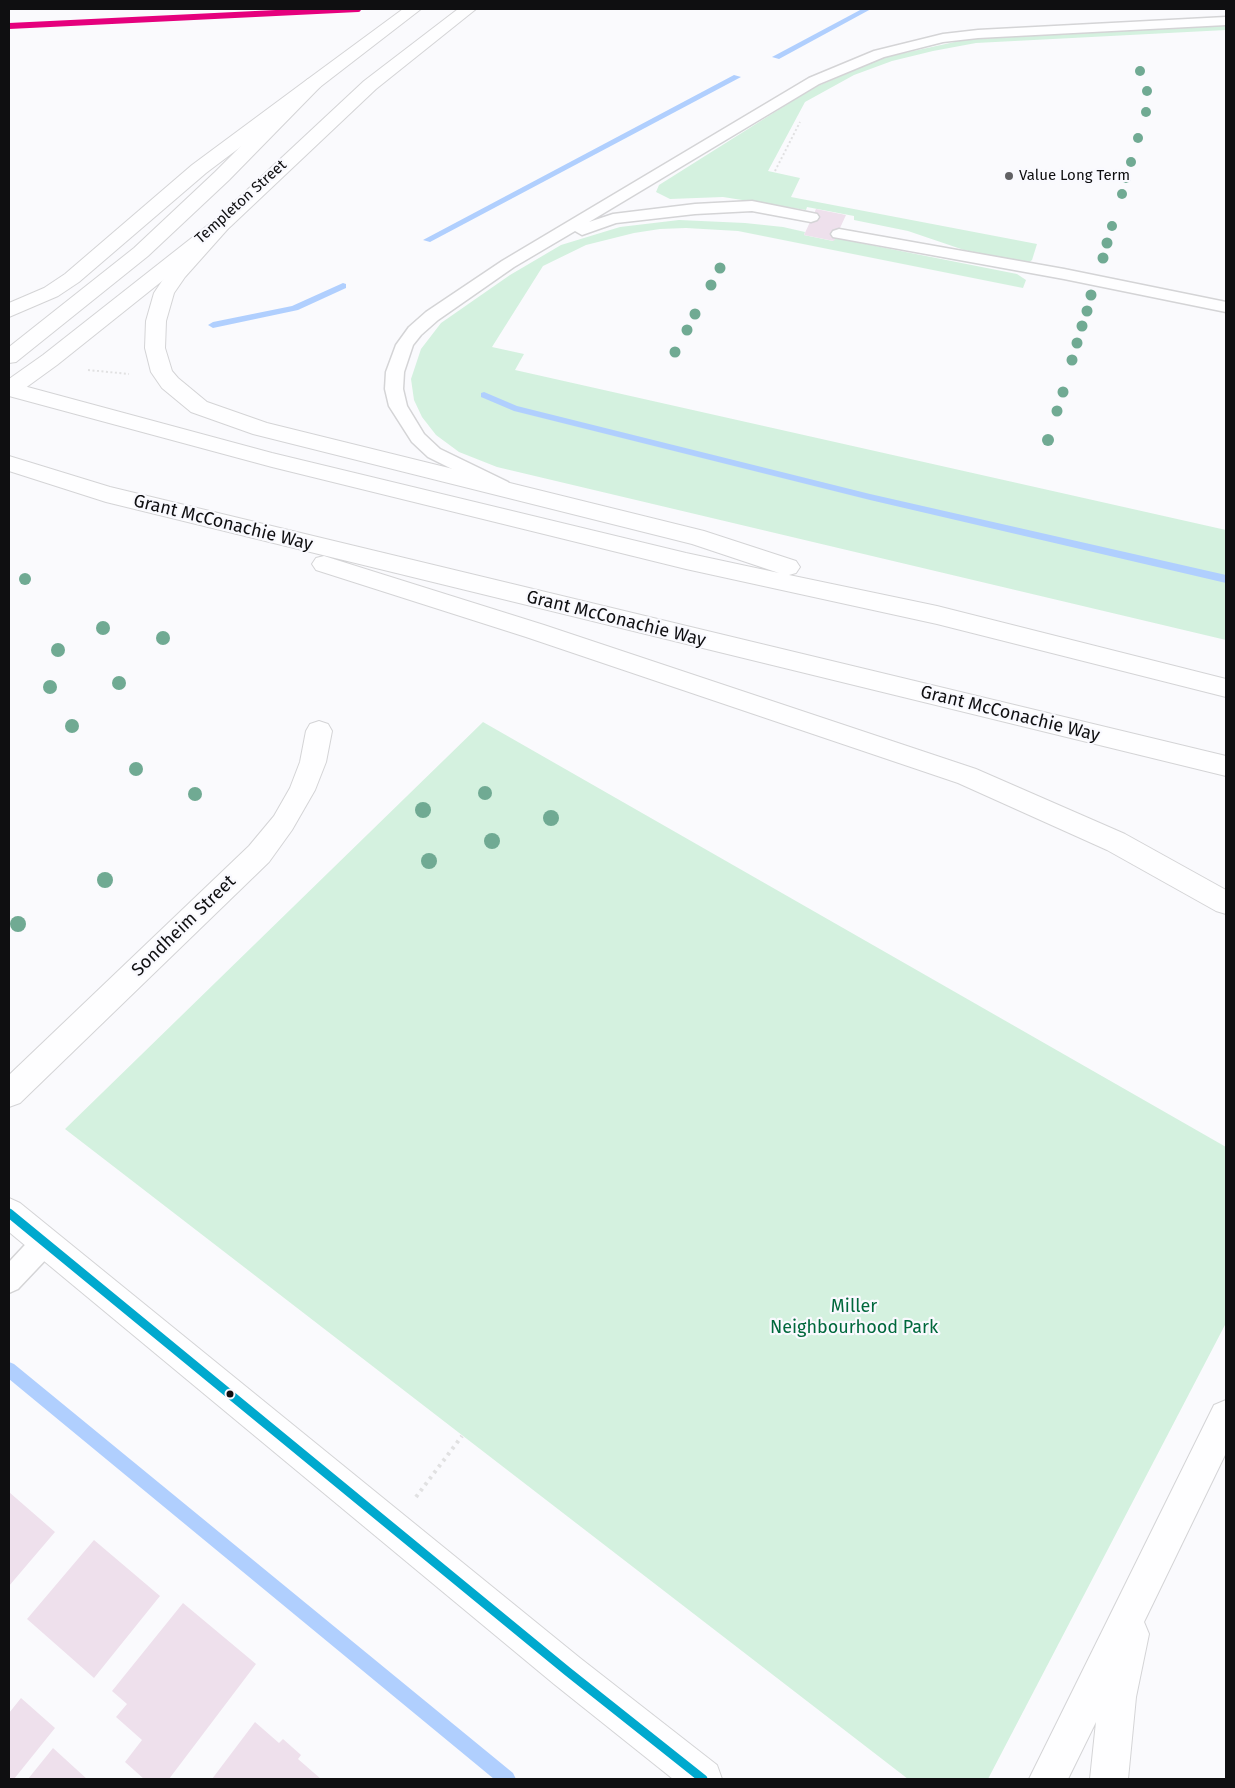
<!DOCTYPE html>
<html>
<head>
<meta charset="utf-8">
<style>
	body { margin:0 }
	#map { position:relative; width:1235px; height:1788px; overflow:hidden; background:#fafafd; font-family:"Fira Sans",sans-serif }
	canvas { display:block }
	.frame { position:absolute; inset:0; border:10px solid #0f0f11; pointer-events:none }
</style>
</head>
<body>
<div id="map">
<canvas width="1235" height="1788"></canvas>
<div class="frame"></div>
</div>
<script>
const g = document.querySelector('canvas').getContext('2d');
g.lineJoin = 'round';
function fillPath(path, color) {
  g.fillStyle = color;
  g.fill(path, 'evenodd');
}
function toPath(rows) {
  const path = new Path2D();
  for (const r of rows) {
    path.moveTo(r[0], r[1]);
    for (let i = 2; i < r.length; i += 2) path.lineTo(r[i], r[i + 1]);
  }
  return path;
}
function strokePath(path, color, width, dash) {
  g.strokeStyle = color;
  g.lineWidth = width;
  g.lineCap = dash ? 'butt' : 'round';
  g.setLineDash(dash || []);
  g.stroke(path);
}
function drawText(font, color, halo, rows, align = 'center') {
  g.font = font + ' "Fira Sans",sans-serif';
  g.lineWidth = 4.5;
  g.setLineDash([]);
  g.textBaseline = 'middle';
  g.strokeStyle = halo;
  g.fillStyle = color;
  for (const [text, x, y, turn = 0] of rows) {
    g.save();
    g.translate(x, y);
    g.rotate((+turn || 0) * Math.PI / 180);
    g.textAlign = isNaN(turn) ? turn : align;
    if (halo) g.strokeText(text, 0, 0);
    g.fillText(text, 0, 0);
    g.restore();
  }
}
fillPath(toPath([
	[1226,24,1226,30,976,43,933,51,892,61,854,75,805,102,768,171,800,178,791,197,1037,244,1032,260,1028,263,964,250,908,231,854,220,854,216,807,207,806,210,723,197,670,199,656,192,659,185,813,88,886,57,973,38],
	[679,220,745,223,783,227,805,232,804,235,833,241,835,238,1017,274,1026,280,1023,288,738,231,686,228,660,229,634,233,586,245,543,266,492,347,524,354,515,370,1226,530,1226,640,497,467,459,452,436,435,422,417,414,400,411,379,421,349,441,323,510,275,561,245,620,227],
	[483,722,1226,1147,1226,1323,988,1779,908,1779,65,1129]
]), '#d4f1df');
fillPath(toPath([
	[862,9,871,9,779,59,772,57,862,9],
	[734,75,741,77,430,242,423,240,734,75],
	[343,283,346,284,346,288,298,310,213,328,208,325,213,322,292,306,343,283],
	[484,392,517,406,870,494,1226,575,1226,583,870,500,514,411,481,397,481,393,484,392],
	[9,1362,14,1364,513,1773,516,1779,494,1779,9,1379,9,1362]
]), '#b0cffe');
fillPath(toPath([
	[816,209,846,215,834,241,804,235],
	[9,1492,55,1532,9,1586],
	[94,1540,160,1596,94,1678,27,1619],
	[183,1603,256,1664,169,1779,144,1779,125,1762,142,1740,116,1717,127,1704,112,1691],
	[21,1698,55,1728,14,1779,9,1779,9,1713],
	[255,1722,279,1743,283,1739,301,1755,298,1759,321,1779,212,1779],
	[53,1748,87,1779,28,1779]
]), '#eee0ec');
const service = toPath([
	[1226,17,1226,25,978,38,943,42,884,57,819,84,589,222,613,214,695,204,752,201,817,214,819,217,817,220,811,222,752,211,695,214,616,223,582,235,575,231,514,267,438,320,421,335,413,345,404,372,403,389,407,406,424,434,440,449,508,482,510,486,508,490,501,492,494,490,428,457,412,442,389,406,385,389,386,372,396,345,409,327,426,312,502,261,809,78,874,51,943,34,978,30,1226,17],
	[839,229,1064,269,1226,302,1226,312,1064,279,833,237,831,234,833,231,839,229],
	[45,1230,54,1233,58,1242,54,1251,18,1289,9,1293,9,1262,36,1233,45,1230]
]);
const minor = toPath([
	[319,721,328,724,332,731,326,762,315,790,292,830,269,862,20,1103,9,1107,9,1075,249,846,274,816,290,788,300,762,306,731,310,724,319,721]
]);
const tertiary = toPath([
	[403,9,421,9,320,87,229,180,148,256,16,362,9,363,9,347,134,248,215,172,308,79,403,9],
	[458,9,476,9,376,89,231,226,57,365,17,394,9,396,9,379,43,355,217,218,364,81,458,9],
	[9,1198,20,1203,580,1658,717,1765,722,1779,673,1779,554,1684,9,1232,9,1198]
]);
const primary = toPath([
	[314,78,320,79,323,83,320,87,206,173,79,282,58,296,9,317,9,303,44,288,65,274,192,165,308,79,314,78],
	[224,216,231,218,234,222,185,277,174,293,166,321,165,348,172,371,178,378,207,402,267,423,704,531,796,561,800,567,796,573,789,575,937,606,1226,679,1226,697,937,624,686,569,272,467,9,396,9,382,272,453,686,553,779,573,692,544,253,434,191,412,162,388,151,372,145,348,146,321,154,293,170,269,217,218,224,216],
	[9,456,110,487,1226,756,1226,776,106,502,9,471,9,456],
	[324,556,544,625,976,769,1125,834,1226,890,1226,914,1216,911,1107,850,958,783,526,637,316,570,312,564,316,558,324,556],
	[1226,1400,1226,1453,1144,1622,1149,1634,1136,1697,1128,1779,1090,1779,1096,1722,1068,1779,1029,1779,1214,1405,1226,1400]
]);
strokePath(service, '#d4d4d6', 3);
strokePath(minor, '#d4d4d6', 2);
strokePath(tertiary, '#d4d4d6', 2);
strokePath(primary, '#d4d4d6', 2);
strokePath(toPath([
	[775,171,800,122],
	[88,370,129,374]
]), '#e1e1e2', 2, [2, 2.5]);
strokePath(toPath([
	[416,1497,462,1436]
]), '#e1e1e2', 4, [3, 4.5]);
fillPath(service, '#fefeff');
fillPath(minor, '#fefeff');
fillPath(tertiary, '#fefeff');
fillPath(primary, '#fefeff');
strokePath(toPath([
	[9,1213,567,1671,703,1779]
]), '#00a9ce', 9);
strokePath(toPath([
	[9,26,358,9]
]), '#e5007d', 6);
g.fillStyle = '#70aa93';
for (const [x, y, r] of [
	[1140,71,5],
	[1147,91,5],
	[1146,112,5],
	[1138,138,5],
	[1131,162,5],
	[1126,178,5],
	[1122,194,5],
	[1112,226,5],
	[1107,243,5.5],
	[1103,258,5.5],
	[720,268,5.5],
	[711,285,5.5],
	[1091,295,5.5],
	[1087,311,5.5],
	[695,314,5.5],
	[1082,326,5.5],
	[687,330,5.5],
	[1077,343,5.5],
	[675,352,5.5],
	[1072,360,5.5],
	[1063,392,5.5],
	[1057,411,5.5],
	[1048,440,6],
	[25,579,6],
	[103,628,7],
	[163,638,7],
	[58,650,7],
	[119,683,7],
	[50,687,7],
	[72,726,7],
	[136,769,7],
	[485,793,7],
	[195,794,7],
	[423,810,8],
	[551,818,8],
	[492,841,8],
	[429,861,8],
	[105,880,8],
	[18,924,8]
]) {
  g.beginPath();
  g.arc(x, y, r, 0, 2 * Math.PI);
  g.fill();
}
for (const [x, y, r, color] of [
	[1009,176,5,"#616164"],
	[230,1394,4.5,"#0f0f11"]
]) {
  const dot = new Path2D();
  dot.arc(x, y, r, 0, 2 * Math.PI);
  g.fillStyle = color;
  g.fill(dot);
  strokePath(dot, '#f9f9fe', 2);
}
drawText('15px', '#0f0f11', '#f9f9fe', [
	["Value Long Term",1019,176]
], 'left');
drawText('15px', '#0f0f11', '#f9f9fe', [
	["Templeton Street",241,202,-42]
]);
drawText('18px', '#0f0f11', '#f9f9fe', [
	["Grant McConachie Way",223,523,14],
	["Grant McConachie Way",616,619,14],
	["Grant McConachie Way",1010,714,14],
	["Sondheim Street",184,926,-44]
]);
drawText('18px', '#00683c', '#f9f9fe', [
	["Miller",854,1307],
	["Neighbourhood Park",854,1328]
]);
</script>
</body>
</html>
